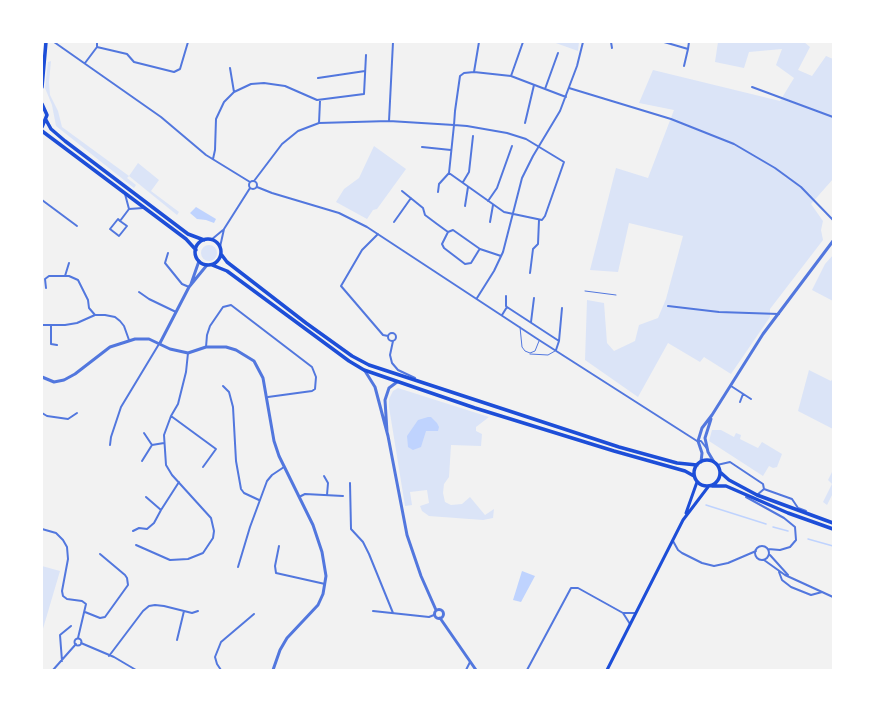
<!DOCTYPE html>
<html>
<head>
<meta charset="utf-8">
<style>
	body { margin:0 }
	#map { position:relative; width:875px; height:712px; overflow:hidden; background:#f2f2f2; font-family:"Titillium Web",sans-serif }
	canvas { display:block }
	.frame { position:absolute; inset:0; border:43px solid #fff; pointer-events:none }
</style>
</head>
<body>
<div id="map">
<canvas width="875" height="712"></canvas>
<div class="frame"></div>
</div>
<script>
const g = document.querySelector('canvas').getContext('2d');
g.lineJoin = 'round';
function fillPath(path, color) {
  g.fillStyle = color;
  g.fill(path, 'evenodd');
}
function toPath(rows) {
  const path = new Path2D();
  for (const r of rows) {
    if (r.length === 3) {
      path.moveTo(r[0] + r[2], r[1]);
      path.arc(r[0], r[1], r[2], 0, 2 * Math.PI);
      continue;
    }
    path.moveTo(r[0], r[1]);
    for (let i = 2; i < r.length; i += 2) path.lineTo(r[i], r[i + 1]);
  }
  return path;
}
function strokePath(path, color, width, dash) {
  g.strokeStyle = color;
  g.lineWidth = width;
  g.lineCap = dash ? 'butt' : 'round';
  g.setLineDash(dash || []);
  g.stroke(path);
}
fillPath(toPath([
	[553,42,579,42,578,51],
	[718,42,804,42,810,47,798,70,812,76,826,56,833,59,833,179,811,204,823,221,821,230,823,240,770,309,770,317,731,374,704,357,700,362,668,343,638,397,585,360,587,300,604,303,607,343,614,351,635,341,639,325,658,318,666,299,683,236,629,223,618,272,590,270,616,168,648,178,674,110,639,103,653,70,780,101,794,78,776,65,782,49,749,52,744,68,715,62],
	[51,61,49,82,50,95,58,111,62,127,129,176,138,163,159,180,151,191,179,212,177,215,129,176,127,178,136,185,134,188,56,126,52,105,45,88,48,62],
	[374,146,406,169,377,209,373,210,367,219,336,202,344,189,359,178],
	[209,253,8],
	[833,255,833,301,812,290,825,264],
	[809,370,831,381,833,378,833,429,798,411],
	[398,388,489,417,476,427,476,431,482,434,481,446,451,445,449,477,444,484,443,493,445,502,451,505,462,504,470,497,485,515,494,509,493,518,483,520,429,516,422,511,420,506,429,503,427,490,410,492,412,505,405,506,389,407,389,399,393,391],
	[712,430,721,430,734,437,736,433,741,435,740,439,758,448,762,442,782,454,777,467,773,468,769,466,763,476,709,441],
	[833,470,833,493,827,505,823,502,832,484,828,480],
	[42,566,60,571,42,632]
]), '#dbe4f7');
fillPath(toPath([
	[196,207,216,219,214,223,206,220,197,219,190,213],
	[428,417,431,417,437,423,439,427,438,431,426,431,421,447,413,450,408,447,407,436,418,420],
	[522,571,535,576,521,602,513,600]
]), '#bfd3fe');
strokePath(toPath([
	[706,505,766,524],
	[773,527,788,531],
	[808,539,833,546]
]), '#bfd3fe', 1.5);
strokePath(toPath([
	[585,291,616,295],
	[520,327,522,347,525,351,530,353,535,351,539,341],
	[530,354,548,355,555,351]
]), '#5277de', 1);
strokePath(toPath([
	[54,42,161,117,206,155,250,182],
	[611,42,612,48],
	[664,42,688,49,689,42],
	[97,47,127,54,134,62,174,72,180,69,188,42],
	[85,63,97,47,97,42],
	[684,66,688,49],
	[230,68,234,92],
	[474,72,479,42],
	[511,76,523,42],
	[318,78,365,71],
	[752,87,833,117],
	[569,88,671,119,734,144,775,168,801,187,833,220],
	[545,89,558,53],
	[389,121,393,42],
	[319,123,320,101],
	[525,123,534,85],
	[422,147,451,150],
	[213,159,215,150,216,119,224,102,234,92,251,84,264,83,285,86,317,100,364,94,366,55],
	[253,185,4],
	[254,181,282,144,298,131,319,123,389,121,454,125,467,126,507,133,526,139,564,162,545,216,542,220,504,212,449,173,454,125,455,111,460,76,464,73,474,72,511,76,566,97],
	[463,182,469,172,473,136],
	[257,187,272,193,339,213,367,227,539,340,697,441,701,441,708,450],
	[402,191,423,208,425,215,437,224,448,232,453,230,480,249,501,256],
	[438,192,439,184,449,173],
	[42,200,77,226],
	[488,201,497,188,512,146],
	[465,206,468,187],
	[129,209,143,208],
	[120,221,127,226,119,236,110,229,118,219,120,221,129,209,125,194],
	[394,222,411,198],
	[490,222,493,205],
	[448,232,442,244,444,248,465,264,471,263,479,250],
	[378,234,362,250,341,286,383,335,388,336],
	[211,240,223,230],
	[220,247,224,229,250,188],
	[168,253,165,263,182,284,189,287],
	[530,273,533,249,538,244,539,220],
	[65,276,69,263],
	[46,288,45,279,49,276,69,276,78,280,88,300,89,308,95,315],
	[139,292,149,299,176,312],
	[506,296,506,306,507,307,559,341],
	[477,298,494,271,503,252,522,178,533,156,560,111,577,66,583,42],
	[668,306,719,312,779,314],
	[502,315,507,307],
	[531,322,534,298],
	[42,325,65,325,77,323,95,315,105,315,115,317,120,321,124,326,129,340],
	[51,326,51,344,57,345],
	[392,337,4],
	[393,341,390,355,392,363,398,370,415,378],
	[206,347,207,335,210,326,223,307,231,305,312,367,316,377,315,389,312,391,268,397],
	[556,350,559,341,562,308],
	[223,386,229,392,233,407,236,461,241,489,244,493,259,500],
	[731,386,751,399],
	[740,402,743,394],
	[42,413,47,416,68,419,77,413],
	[171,416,216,449,203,467],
	[144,433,152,445],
	[110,445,111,437,121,407,159,344],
	[142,461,152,445,164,443],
	[717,465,730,462,763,484,764,489],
	[324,476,328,483,327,495],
	[350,483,351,529,363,542,369,554,393,613],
	[764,489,792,499,798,508,806,511],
	[757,495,764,489],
	[146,497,161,510],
	[299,497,305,494,343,496],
	[746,497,784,518,795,527,796,540,790,547,780,550,768,549],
	[42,529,56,533,63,540,67,547,68,559,62,591,63,596,67,599,82,601,86,604,78,638],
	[133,531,139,528,147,529,154,523,161,510,179,482],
	[673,541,678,550,682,553,702,563,714,566,728,563,756,551],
	[136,545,170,560,188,559,203,553,213,538,214,531,211,518,172,475,166,465,164,435,171,416,178,404,186,372,188,353],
	[279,546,275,566,276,573,325,584],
	[762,553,7],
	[770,555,788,575],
	[764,560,785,575,833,597],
	[238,567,250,527,267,481,272,475,284,467],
	[779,572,782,580,791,587,811,595,822,592],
	[373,611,429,617,434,615],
	[85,612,100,618,105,617,128,585,127,578,125,575,100,554],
	[623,613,630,624],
	[78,642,3.5],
	[177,640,184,611],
	[81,643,114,657,136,670],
	[109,656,143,611,149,606,155,605,164,606,192,613,198,611],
	[62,661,60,635,71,626],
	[53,670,76,644],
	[221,670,217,664,215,657,221,642,254,614],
	[466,670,470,662],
	[527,670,571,588,578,588,623,613,635,613]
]), '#5277de', 2);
strokePath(toPath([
	[191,284,199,261],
	[160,343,189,287,207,265],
	[365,371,375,387,388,436,407,535,421,576,436,610],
	[42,377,54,382,64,380,75,374,110,347,135,339,149,339,170,349,188,353,206,347,226,347,236,350,254,361,263,378,274,441,279,456,313,525,322,552,326,576,323,594,318,605,287,638,280,650,273,670],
	[711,419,705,438,708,452,714,462],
	[387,432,385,400,389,388,397,382],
	[701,462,702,453,698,441,702,428,712,415,763,334,833,241],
	[439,614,4.5],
	[440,618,476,670]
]), '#5277de', 3);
strokePath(toPath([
	[686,513,697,482],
	[607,670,683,520,708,487]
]), '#1d4ed8', 3);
strokePath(toPath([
	[42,87,46,42],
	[42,104,47,115,42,127],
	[46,120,51,129,65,141,188,234,204,240],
	[42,131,186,239,196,250],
	[208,252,13],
	[221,254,227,262,306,323,352,356,369,365,619,447,677,463,697,465],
	[212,265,227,271,349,361,364,370,475,408,614,451,685,471,694,476],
	[707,473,13],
	[720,472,729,480,757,495,833,523],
	[712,486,726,486,788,513,833,529]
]), '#1d4ed8', 3.5);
</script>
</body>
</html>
